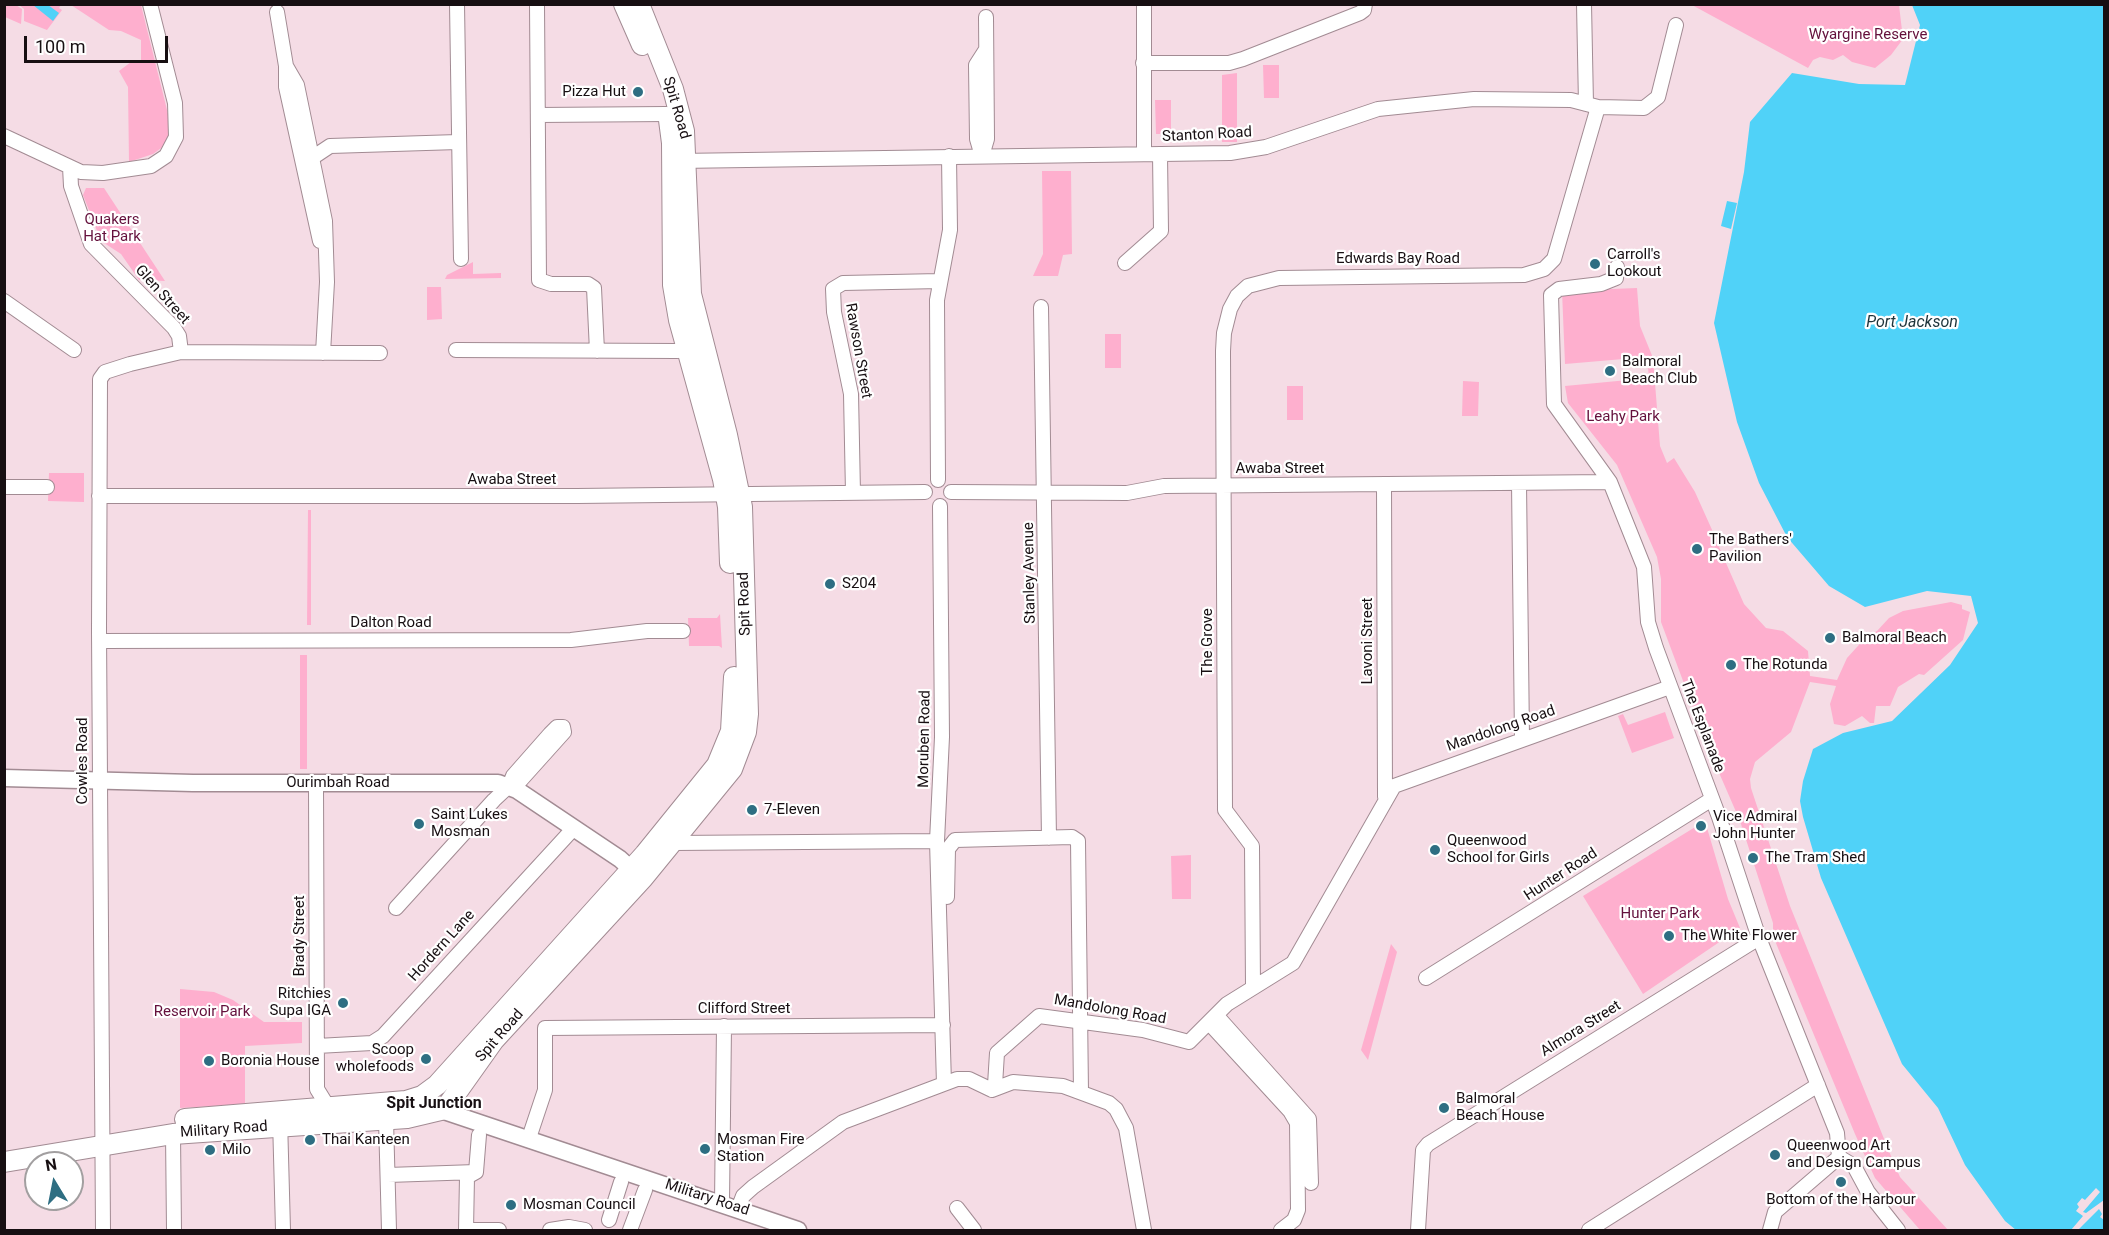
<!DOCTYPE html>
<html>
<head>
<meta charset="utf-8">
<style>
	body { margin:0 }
	#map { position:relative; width:2109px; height:1235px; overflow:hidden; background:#f5dce5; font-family:Roboto,sans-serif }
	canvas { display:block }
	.frame { position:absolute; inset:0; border:6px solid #170f12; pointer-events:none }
	.north { position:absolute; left:24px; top:1151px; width:60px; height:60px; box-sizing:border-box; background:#fff; border:2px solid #a29fa0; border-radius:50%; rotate:350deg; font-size:16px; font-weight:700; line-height:24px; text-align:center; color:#170f12 }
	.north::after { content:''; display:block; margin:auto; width:21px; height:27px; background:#2e6e82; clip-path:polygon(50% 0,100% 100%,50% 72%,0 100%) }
	.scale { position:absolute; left:24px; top:36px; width:144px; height:27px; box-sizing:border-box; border:3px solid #170f12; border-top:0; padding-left:8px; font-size:18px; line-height:21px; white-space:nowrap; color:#170f12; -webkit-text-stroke:4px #fff; paint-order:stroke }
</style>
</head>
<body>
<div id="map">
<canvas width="2109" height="1235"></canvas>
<div class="frame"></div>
<div class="north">N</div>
<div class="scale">100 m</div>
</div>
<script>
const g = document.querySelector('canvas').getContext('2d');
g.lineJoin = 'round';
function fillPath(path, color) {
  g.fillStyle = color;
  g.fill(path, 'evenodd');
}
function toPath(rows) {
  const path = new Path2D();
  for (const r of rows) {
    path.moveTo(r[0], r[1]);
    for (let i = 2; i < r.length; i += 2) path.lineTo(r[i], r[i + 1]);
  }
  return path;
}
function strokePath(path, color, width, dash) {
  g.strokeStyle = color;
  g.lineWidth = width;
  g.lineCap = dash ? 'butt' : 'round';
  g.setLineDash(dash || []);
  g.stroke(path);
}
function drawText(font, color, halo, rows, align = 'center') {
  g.font = font + ' Roboto,sans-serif';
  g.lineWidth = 4.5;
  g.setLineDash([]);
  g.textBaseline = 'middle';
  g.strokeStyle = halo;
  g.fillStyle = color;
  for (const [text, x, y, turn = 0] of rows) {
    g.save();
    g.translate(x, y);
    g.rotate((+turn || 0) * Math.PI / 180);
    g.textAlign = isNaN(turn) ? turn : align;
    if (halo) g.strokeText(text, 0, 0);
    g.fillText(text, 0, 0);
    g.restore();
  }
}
fillPath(toPath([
	[4,5,16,5,22,9,21,24,5,17],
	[19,5,61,5,59,8,62,10,47,30,24,21,24,9],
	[71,5,141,5,169,118,170,134,164,146,153,154,129,162,128,87,119,71,131,62,141,62,141,40,121,31,109,30],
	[1692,5,1899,5,1903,39,1891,55,1875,68,1852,62,1843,55,1833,60,1820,57,1813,60,1808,68],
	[1263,65,1279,65,1279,98,1264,98],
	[1237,73,1237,142,1222,142,1222,75],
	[1155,100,1171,100,1171,134,1156,134],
	[1042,171,1071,171,1072,254,1063,255,1058,276,1033,276,1043,254],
	[86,188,104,188,165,281,139,280,121,254,101,241,83,195],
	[473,262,473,274,501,273,501,278,445,279,447,275],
	[427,287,441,287,442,319,427,320],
	[1637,288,1640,326,1653,358,1660,446,1667,463,1674,458,1695,492,1713,532,1717,531,1722,545,1719,547,1744,604,1766,628,1783,631,1808,651,1810,676,1837,680,1847,658,1867,636,1877,631,1889,618,1903,611,1951,602,1962,605,1962,609,1970,612,1963,640,1924,675,1919,674,1898,687,1890,706,1876,706,1874,723,1870,723,1862,716,1845,726,1834,724,1830,704,1836,686,1810,682,1791,732,1755,762,1750,779,1751,788,1790,906,1893,1161,1900,1177,1948,1230,1920,1230,1875,1178,1855,1134,1773,936,1773,923,1740,821,1707,745,1661,622,1661,579,1657,557,1617,465,1568,403,1565,386,1649,378,1647,357,1565,364,1562,291],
	[1105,334,1121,334,1121,368,1105,368],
	[1463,381,1479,382,1478,416,1462,416],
	[1287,386,1303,386,1303,420,1287,420],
	[49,473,84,473,84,502,48,501],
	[308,510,311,510,311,625,307,625],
	[720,614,722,648,719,646,689,646,688,618,717,618],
	[300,655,307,655,307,769,300,769],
	[1665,712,1674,738,1632,753,1618,716,1623,714,1628,725],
	[1705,821,1728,899,1740,928,1643,994,1583,896],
	[1191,855,1191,899,1172,899,1171,856],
	[1391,944,1397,952,1368,1060,1361,1050],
	[180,989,214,992,233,1000,264,1022,302,1022,302,1043,245,1046,245,1104,180,1108]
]), '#feafce');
fillPath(toPath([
	[33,5,48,5,59,13,53,21],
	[1912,5,2104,5,2104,1230,2016,1230,2005,1221,1965,1165,1938,1108,1902,1064,1821,878,1803,817,1800,801,1803,781,1813,749,1843,733,1892,721,1950,665,1978,623,1971,596,1927,591,1865,607,1829,586,1787,537,1759,483,1737,422,1714,323,1744,172,1750,122,1792,73,1859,84,1905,85,1920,25],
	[1727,201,1737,203,1731,229,1721,226]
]), '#50d2f8');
fillPath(toPath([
	[2096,1188,2100,1192,2083,1212,2086,1213,2104,1200,2104,1220,2100,1217,2102,1214,2099,1209,2078,1230,2071,1230,2083,1216,2076,1211,2079,1207,2077,1204,2082,1198,2085,1200]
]), '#f5dce5');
const minor = toPath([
	[457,4,461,259],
	[537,4,539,280,551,284,588,284,594,288,597,351],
	[1144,4,1144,154],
	[1584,4,1586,104],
	[277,12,286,66,286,87,320,241],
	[1143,63,1229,63,1243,59,1360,13,1364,10,1365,4],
	[286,66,297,85,325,221,327,282,323,353],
	[538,115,667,114],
	[4,136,81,172,103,173,151,166,166,156,176,137,175,103,150,4],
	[982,156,987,139,986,17],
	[982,156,977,139,976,65,985,51],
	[312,158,330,146,458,142],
	[678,161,1230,153,1266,147,1378,109,1474,99,1571,100,1598,107,1644,108,1658,97,1676,25],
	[70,167,71,186,91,244,174,328,179,336,181,352],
	[1125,263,1161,231,1160,154],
	[1617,267,1616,278,1601,284,1559,289,1551,295,1554,404,1610,482,1644,567,1648,622,1656,648,1719,817,1759,938,1837,1133,1839,1157],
	[4,301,74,350],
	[1041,307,1049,838],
	[456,350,677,351,693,348],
	[938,480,937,300,950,230,949,156],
	[1519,483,1522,739],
	[1384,484,1385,797],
	[4,487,47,487],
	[951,492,1127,493,1164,486,1610,482],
	[853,493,851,394,834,312,833,289,843,283,940,281],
	[99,496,577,496,925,492],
	[940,506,942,737,937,841,944,1084],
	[99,641,571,640,647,631,683,631],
	[316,783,317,1089,325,1102,335,1109],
	[673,843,937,841],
	[947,897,948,849,955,840,1072,837,1078,841,1081,1092],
	[396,908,494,800,509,786,520,781,564,732,563,727,557,727,550,734,513,776,509,786],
	[1426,978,1712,799],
	[1253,987,1252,846,1225,810,1223,351,1224,333,1230,309,1237,296,1248,286,1279,278,1524,275,1544,269,1554,259,1598,107],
	[1217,1016,1309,1119,1311,1183],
	[1210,1024,1290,1111,1297,1123,1298,1210,1294,1220,1281,1230],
	[317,1046,372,1043,383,1036,573,829],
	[992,1090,995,1085,997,1053,1039,1016,1143,1030,1189,1042,1227,1004,1293,963,1394,786,1670,687],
	[992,1090,1013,1082,1063,1086,1109,1103,1116,1109,1126,1128,1144,1230],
	[280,1119,283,1230],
	[386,1120,389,1230],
	[173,1134,174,1230],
	[529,1138,545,1090,545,1028,943,1025],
	[1839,1157,1854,1166,1868,1192,1898,1230],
	[388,1175,476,1172],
	[722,1203,724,1026],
	[957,1208,974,1230],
	[738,1209,743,1196,753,1187,843,1122,957,1079,969,1079,992,1090],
	[609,1220,621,1182],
	[103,1230,99,631,100,379,105,372,130,364,181,352,380,353],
	[466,1230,467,1177,476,1172,479,1135],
	[466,1230,499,1230],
	[550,1230,569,1227,585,1230],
	[630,1230,645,1190],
	[1418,1230,1423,1150,1428,1144,1759,938],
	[1589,1230,1818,1085],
	[1770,1230,1775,1212,1839,1157]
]);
const major = toPath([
	[4,778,193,783,498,783,517,790,620,859,640,877],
	[432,1107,798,1230]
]);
const highway = toPath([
	[624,4,642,45],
	[669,120,672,143,673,285,679,320,723,479,728,507,730,563],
	[185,1119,406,1101,422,1096,437,1085,645,854,717,765,731,731,734,677],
	[4,1162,173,1134,407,1118,445,1109,494,1040,643,878,732,769,746,732,748,714,742,507,727,435,691,294,684,131,673,89,639,4]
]);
strokePath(minor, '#a28b93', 16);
strokePath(major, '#a28b93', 19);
strokePath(highway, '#a28b93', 22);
strokePath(minor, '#fff', 14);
strokePath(major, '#fff', 16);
strokePath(highway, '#fff', 20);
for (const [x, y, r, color] of [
	[638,92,6,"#2e6e82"],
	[1595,264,6,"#2e6e82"],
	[1610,371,6,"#2e6e82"],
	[1697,549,6,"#2e6e82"],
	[830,584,6,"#2e6e82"],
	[1830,638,6,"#2e6e82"],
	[1731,665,6,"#2e6e82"],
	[752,810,6,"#2e6e82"],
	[419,824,6,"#2e6e82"],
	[1701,826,6,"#2e6e82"],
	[1435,850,6,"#2e6e82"],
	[1753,858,6,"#2e6e82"],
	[1669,936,6,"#2e6e82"],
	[343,1003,6,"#2e6e82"],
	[426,1059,6,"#2e6e82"],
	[209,1061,6,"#2e6e82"],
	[1444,1108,6,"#2e6e82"],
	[310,1140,6,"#2e6e82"],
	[705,1149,6,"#2e6e82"],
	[210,1150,6,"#2e6e82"],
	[1775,1155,6,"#2e6e82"],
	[1841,1182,6,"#2e6e82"],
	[511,1205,6,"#2e6e82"]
]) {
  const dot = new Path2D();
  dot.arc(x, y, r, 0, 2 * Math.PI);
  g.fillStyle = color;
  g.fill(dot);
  strokePath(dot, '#fff', 2);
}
drawText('15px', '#64103c', '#fff', [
	["Wyargine Reserve",1868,35],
	["Quakers",112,220],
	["Hat Park",112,237],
	["Leahy Park",1623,417],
	["Hunter Park",1660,914],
	["Reservoir Park",202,1012]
]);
drawText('15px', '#170f12', '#fff', [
	["Pizza Hut",626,92,"right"],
	["Carroll's",1607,255],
	["Lookout",1607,272],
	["Balmoral",1622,362],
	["Beach Club",1622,379],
	["The Bathers'",1709,540],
	["Pavilion",1709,557],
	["S204",842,584],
	["Balmoral Beach",1842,638],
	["The Rotunda",1743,665],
	["7-Eleven",764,810],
	["Saint Lukes",431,815],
	["Mosman",431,832],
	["Vice Admiral",1713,817],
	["John Hunter",1713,834],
	["Queenwood",1447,841],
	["School for Girls",1447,858],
	["The Tram Shed",1765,858],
	["The White Flower",1681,936],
	["Ritchies",331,994,"right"],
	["Supa IGA",331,1011,"right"],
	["Scoop",414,1050,"right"],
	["wholefoods",414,1067,"right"],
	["Boronia House",221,1061],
	["Balmoral",1456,1099],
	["Beach House",1456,1116],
	["Thai Kanteen",322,1140],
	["Mosman Fire",717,1140],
	["Station",717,1157],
	["Queenwood Art",1787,1146],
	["and Design Campus",1787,1163],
	["Milo",222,1150],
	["Bottom of the Harbour",1841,1200,"center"],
	["Mosman Council",523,1205]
], 'left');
drawText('15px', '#170f12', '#fff', [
	["Spit Road",676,108,74],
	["Stanton Road",1207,135,-3],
	["Edwards Bay Road",1398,259],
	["Glen Street",162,295,48],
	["Rawson Street",858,351,80],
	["Awaba Street",1280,469],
	["Awaba Street",512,480],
	["Stanley Avenue",1030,573,-91],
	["Spit Road",745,604,-92],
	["Dalton Road",391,623],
	["Lavoni Street",1368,641,-90],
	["The Grove",1208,642,-90],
	["The Esplanade",1702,726,69],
	["Mandolong Road",1501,729,-19],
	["Moruben Road",925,739,-89],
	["Cowles Road",83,761,-90],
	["Ourimbah Road",338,783],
	["Hunter Road",1561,875,-33],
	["Brady Street",300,936,-90],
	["Hordern Lane",442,946,-48],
	["Clifford Street",744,1009],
	["Mandolong Road",1110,1010,10],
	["Almora Street",1581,1029,-32],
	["Spit Road",500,1036,-49],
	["Military Road",224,1130,-4],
	["Military Road",707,1198,18]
]);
drawText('italic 16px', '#1e343b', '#fff', [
	["Port Jackson",1912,323]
]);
drawText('bold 16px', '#170f12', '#fff', [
	["Spit Junction",434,1104]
]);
</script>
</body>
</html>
